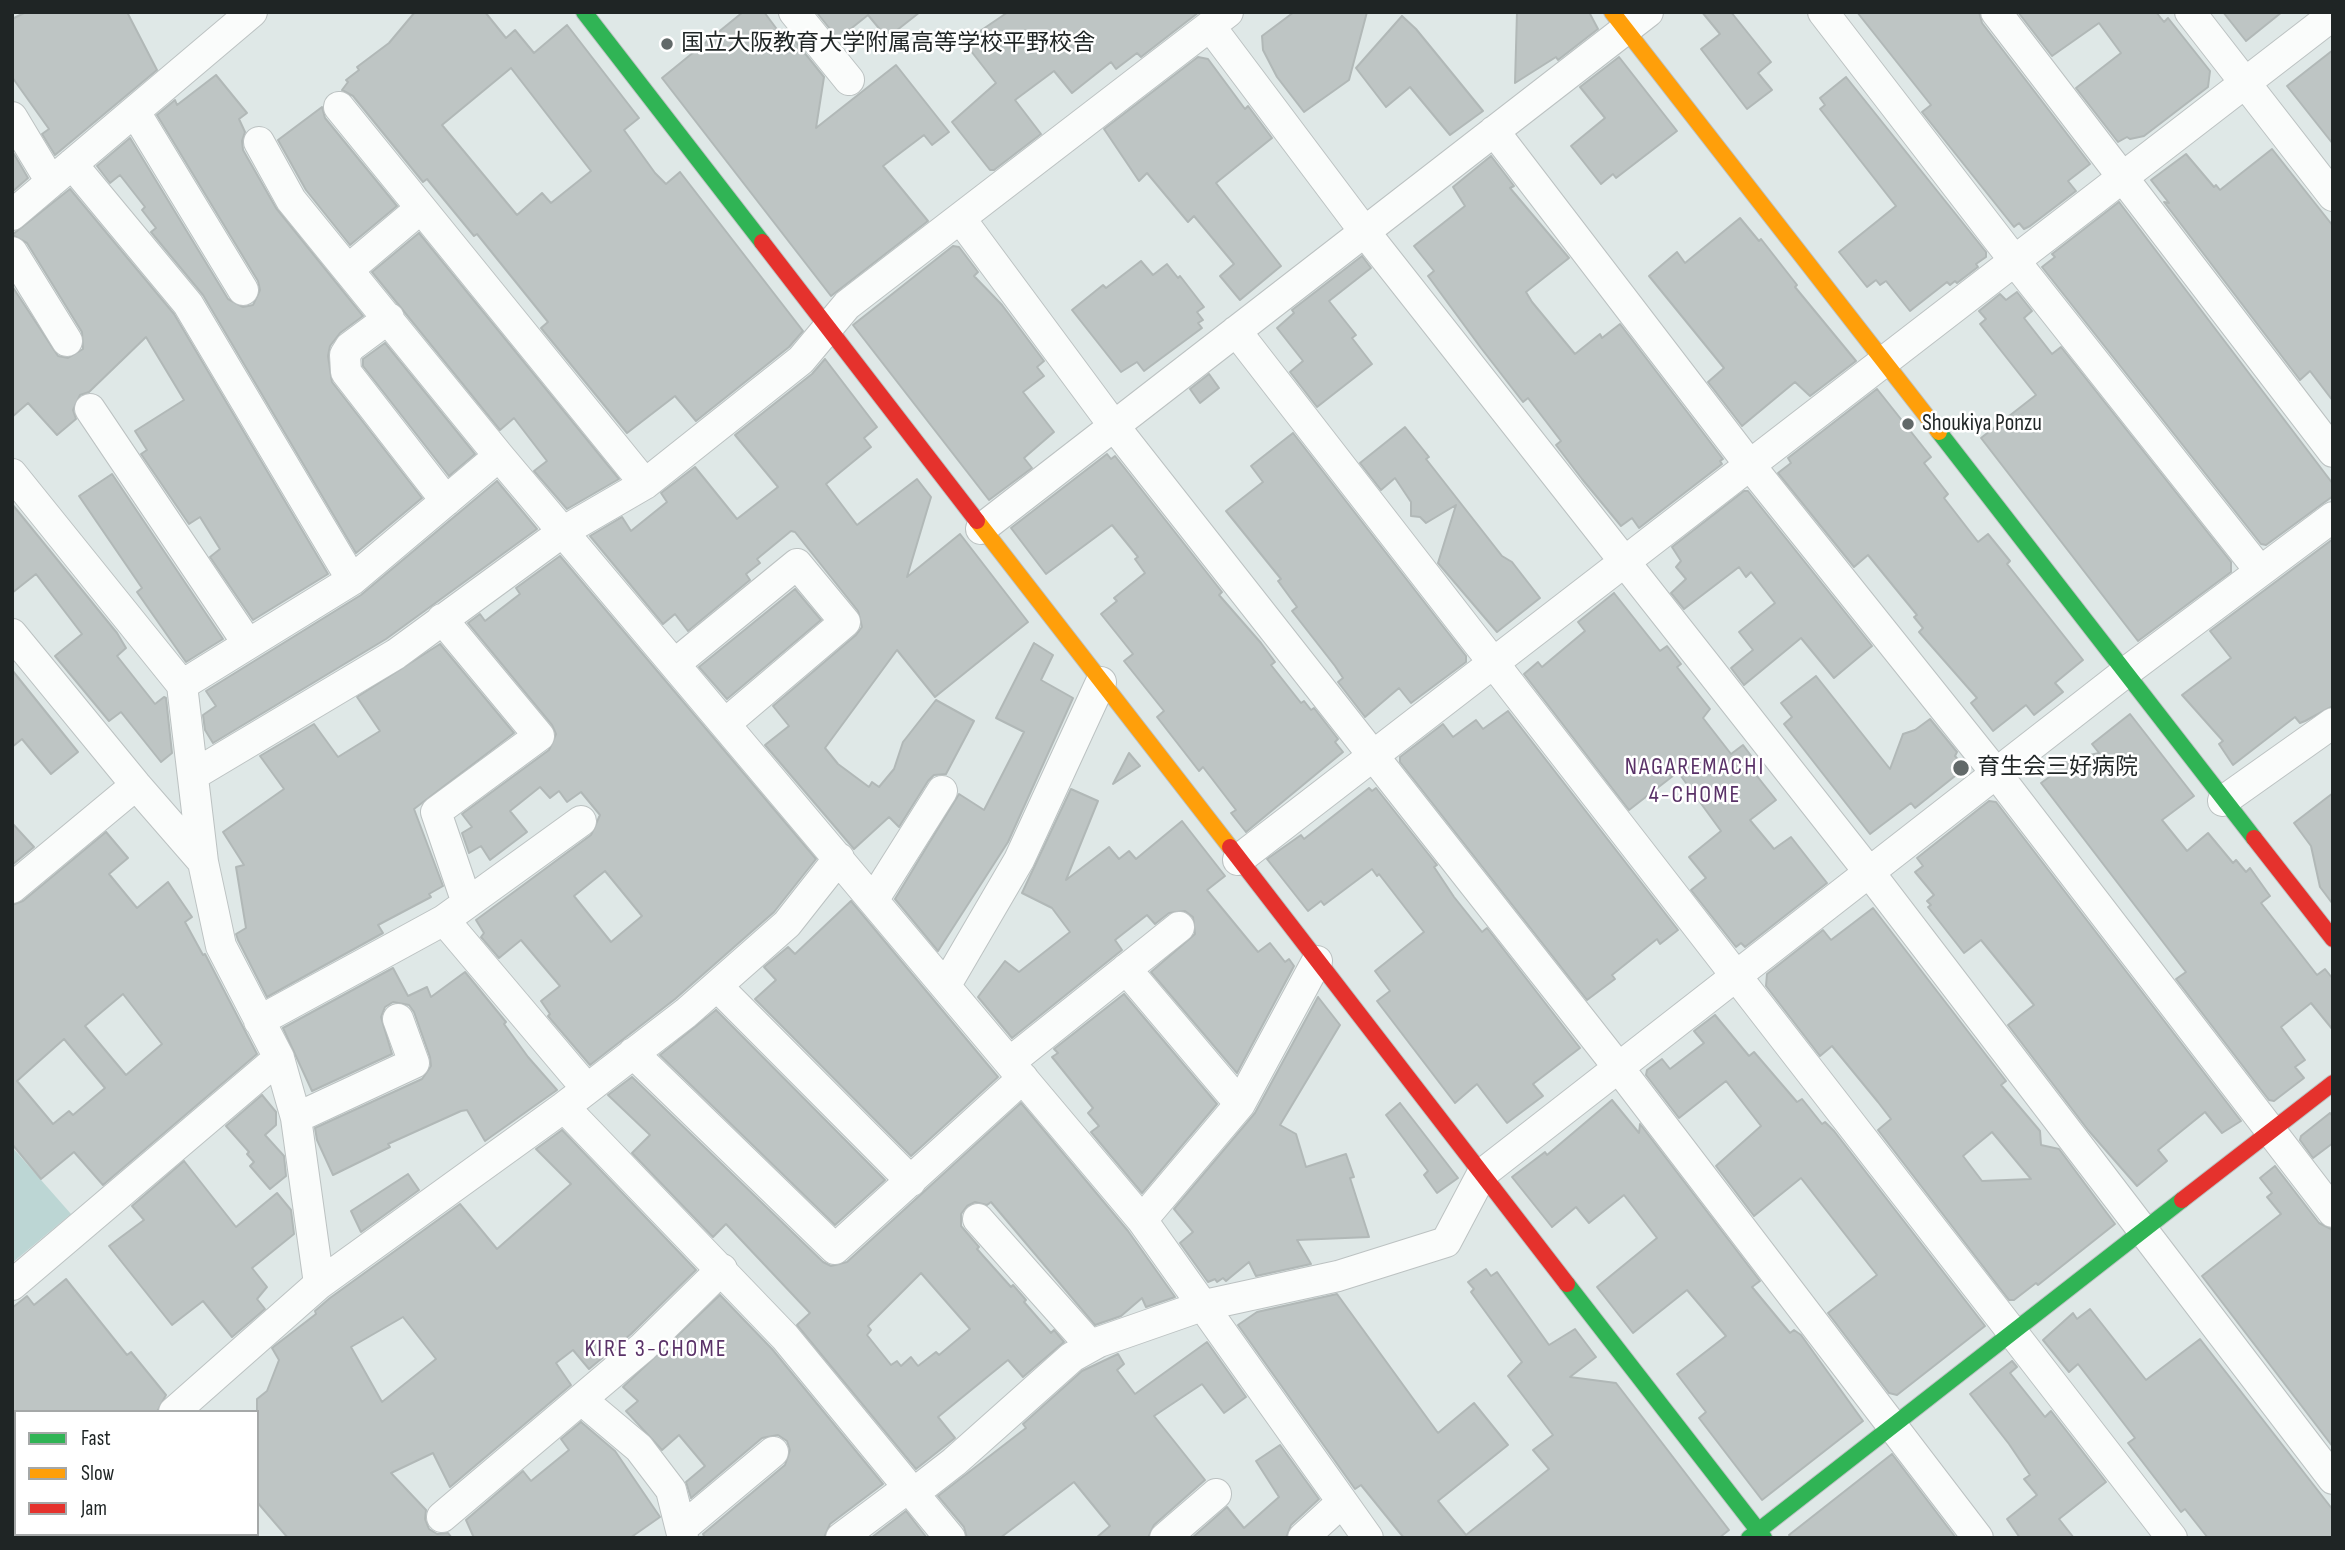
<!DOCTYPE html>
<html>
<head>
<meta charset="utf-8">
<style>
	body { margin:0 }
	#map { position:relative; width:2345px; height:1550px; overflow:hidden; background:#dfe8e7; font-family:"Sofia Sans Condensed",sans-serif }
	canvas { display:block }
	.frame { position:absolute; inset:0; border:14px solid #1f2525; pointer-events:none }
	.legend { position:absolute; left:14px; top:1410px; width:245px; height:126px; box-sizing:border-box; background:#fff; border:2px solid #a5a8a8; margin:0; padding:9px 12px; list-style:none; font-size:21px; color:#1f2525 }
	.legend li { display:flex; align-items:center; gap:14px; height:35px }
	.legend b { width:35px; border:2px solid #a5a8a8 }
</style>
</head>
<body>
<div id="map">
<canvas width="2345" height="1550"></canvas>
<div class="frame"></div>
<ul class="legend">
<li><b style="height:9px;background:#30b455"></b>Fast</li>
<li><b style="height:9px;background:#ff9f0a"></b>Slow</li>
<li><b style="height:9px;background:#e5322d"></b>Jam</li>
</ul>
</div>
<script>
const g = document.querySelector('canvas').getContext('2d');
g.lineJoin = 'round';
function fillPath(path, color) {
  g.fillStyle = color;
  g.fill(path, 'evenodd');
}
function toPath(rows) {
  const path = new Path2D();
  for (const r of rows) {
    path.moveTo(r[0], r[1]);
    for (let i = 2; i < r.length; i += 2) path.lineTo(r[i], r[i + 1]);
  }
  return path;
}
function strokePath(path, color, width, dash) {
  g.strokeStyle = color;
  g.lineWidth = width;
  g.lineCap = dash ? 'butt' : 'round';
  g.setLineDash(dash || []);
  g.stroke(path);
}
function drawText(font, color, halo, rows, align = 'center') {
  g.font = font + ' "Sofia Sans Condensed","Noto Sans JP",sans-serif';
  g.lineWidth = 5;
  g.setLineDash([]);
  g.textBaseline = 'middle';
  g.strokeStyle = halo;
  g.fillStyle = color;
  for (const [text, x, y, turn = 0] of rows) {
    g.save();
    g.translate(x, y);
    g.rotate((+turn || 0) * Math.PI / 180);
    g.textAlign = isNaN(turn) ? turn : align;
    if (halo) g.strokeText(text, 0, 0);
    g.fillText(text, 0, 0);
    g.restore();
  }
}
fillPath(toPath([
	[12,1147,71,1214,12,1263]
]), '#bcd6d4');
const building = toPath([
	[26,12,127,12,157,70,55,155,42,134,49,129,12,77,12,19,26,12],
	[415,12,485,12,506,38,515,30,534,53,567,25,639,118,624,130,655,173,666,184,680,172,803,331,789,347,696,421,675,396,627,433,541,328,548,322,477,234,474,236,427,179,423,182,353,96,342,90,348,82,346,80,359,70,357,67,389,43,415,12],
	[511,68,591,171,551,203,542,193,517,215,442,125,511,68],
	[743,12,764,12,785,40,791,36,824,77,816,128,896,65,949,132,932,145,924,135,883,166,928,221,831,296,662,78,743,12],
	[820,12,920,12,887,38,868,15,838,39,818,14,820,12],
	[1008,12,1199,12,1141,57,1137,53,1116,69,1111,62,1072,93,1054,71,1015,100,1041,134,994,170,990,170,952,122,996,83,964,42,1008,12],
	[1294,12,1367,12,1349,80,1304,112,1277,77,1263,50,1262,36,1294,12],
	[1517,12,1589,12,1598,29,1558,60,1556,57,1515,83,1517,12],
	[1702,12,1731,12,1771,62,1758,73,1772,90,1747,109,1701,49,1720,34,1702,12],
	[1857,12,1979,12,1982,23,2090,164,2068,181,2076,191,2030,226,2024,229,2019,223,2014,227,1922,112,1931,105,1857,12],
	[2018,12,2156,12,2164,22,2168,18,2210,71,2208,87,2144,136,2130,139,2127,137,2118,142,2076,88,2121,53,2099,23,2052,56,2018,12],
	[2223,12,2282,12,2246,41,2223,12],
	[1402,16,1416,29,1483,111,1450,135,1410,87,1386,107,1356,68,1402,16],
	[2333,50,2333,144,2287,86,2333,50],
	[1198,57,1208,59,1245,109,1248,106,1272,138,1216,183,1281,266,1240,300,1220,276,1234,264,1194,216,1188,222,1147,173,1139,181,1104,129,1198,57],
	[1619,57,1677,131,1616,178,1613,174,1601,184,1571,146,1605,118,1580,87,1619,57],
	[216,75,247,113,239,119,245,132,242,141,243,150,276,208,363,316,340,333,330,346,328,356,332,382,422,498,356,553,203,295,151,232,156,228,142,210,145,207,120,175,110,183,97,166,130,138,228,299,243,307,253,305,260,290,258,281,157,115,175,100,177,105,216,75],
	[1846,77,1986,252,1986,257,1976,264,1978,267,1957,283,1955,281,1950,285,1947,282,1910,311,1886,281,1880,285,1876,280,1867,287,1839,252,1896,206,1820,109,1825,105,1820,98,1846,77],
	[322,107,325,118,397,206,350,245,306,190,278,140,322,107],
	[2272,149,2333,226,2333,401,2310,371,2300,380,2164,202,2169,203,2151,180,2186,154,2214,187,2216,185,2220,190,2272,149],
	[14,154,28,178,12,192,12,155,14,154],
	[1491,156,1514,186,1510,188,1569,258,1526,292,1532,302,1575,354,1600,334,1602,338,1620,324,1723,459,1720,461,1722,464,1639,528,1632,518,1621,526,1582,479,1556,445,1561,441,1528,398,1523,402,1481,348,1428,276,1434,271,1414,246,1465,206,1453,187,1491,156],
	[70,189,174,314,328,574,253,620,210,557,220,549,200,517,189,524,141,454,147,450,135,431,184,400,146,337,89,392,80,395,73,410,76,419,57,435,28,403,12,417,12,286,58,356,68,358,83,349,82,332,27,243,12,235,70,189],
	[2119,202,2333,484,2333,496,2266,545,2261,544,2042,267,2055,257,2052,254,2119,202],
	[1740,218,1759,241,1761,239,1797,285,1795,287,1856,361,1810,396,1795,382,1742,426,1708,382,1724,368,1649,276,1677,252,1685,263,1740,218],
	[419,233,619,479,567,509,534,471,547,461,514,418,500,430,372,272,419,233],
	[953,246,959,247,978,272,974,276,1002,305,1044,361,1037,367,1044,376,1023,392,1054,432,1024,458,1032,468,989,500,853,325,953,246],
	[1362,256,1371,268,1329,301,1356,335,1352,338,1372,364,1317,407,1290,372,1303,361,1277,328,1294,313,1292,310,1362,256],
	[1141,261,1153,275,1167,264,1178,278,1180,276,1204,307,1197,312,1203,320,1198,323,1202,328,1144,371,1137,362,1121,372,1072,310,1103,285,1106,288,1141,261],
	[2017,292,2032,311,2024,318,2052,354,2061,347,2231,562,2231,572,2138,641,1981,438,2036,395,1980,324,1986,319,1979,311,2000,294,2006,300,2017,292],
	[385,343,475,454,449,476,363,366,363,359,385,343],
	[825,359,877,427,864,438,871,447,826,484,857,525,917,479,931,497,907,577,960,534,1028,622,935,697,897,650,825,748,838,764,869,787,872,782,879,787,894,769,903,742,936,700,974,721,946,774,934,775,928,781,899,827,889,817,854,849,765,745,789,726,773,706,856,635,862,627,858,611,795,532,791,531,757,559,760,563,746,574,750,580,688,631,675,614,663,624,590,536,622,517,631,531,667,502,661,493,695,467,737,519,778,487,735,435,812,374,825,359],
	[1209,374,1219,388,1200,403,1190,389,1209,374],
	[1877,389,1931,457,1924,463,1948,494,1944,498,1978,542,1988,534,2010,561,2007,564,2083,660,2055,683,2063,692,2034,715,2026,705,1993,731,1971,703,1977,698,1919,632,1923,628,1914,617,1917,615,1868,555,1854,567,1778,473,1791,463,1788,458,1877,389],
	[1405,427,1429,457,1426,459,1502,556,1512,562,1540,598,1497,632,1438,563,1456,505,1426,523,1420,517,1411,516,1411,502,1395,478,1381,490,1360,463,1405,427],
	[1293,433,1466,656,1466,662,1411,703,1399,688,1365,717,1338,682,1343,678,1335,666,1292,611,1297,607,1278,581,1281,579,1226,511,1263,482,1251,466,1293,433],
	[1107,454,1111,459,1115,456,1222,592,1219,595,1261,643,1275,662,1271,665,1301,703,1304,701,1311,710,1314,708,1338,739,1335,742,1343,752,1246,832,1231,813,1236,810,1203,767,1199,771,1157,717,1164,711,1124,661,1133,654,1101,614,1117,601,1114,598,1145,573,1135,559,1138,557,1112,525,1046,574,1011,528,1107,454],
	[112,474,223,639,186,662,137,592,142,588,79,496,112,474],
	[497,481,537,529,386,639,213,743,205,730,203,715,216,706,206,691,361,595,497,481],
	[1744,491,1748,491,1872,646,1834,678,1801,638,1744,685,1731,668,1753,650,1739,632,1775,603,1751,572,1746,577,1739,567,1684,609,1671,593,1686,579,1676,567,1681,561,1672,547,1744,491],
	[12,504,117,633,126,648,117,656,155,704,164,697,166,698,172,753,161,762,121,712,109,721,55,656,82,634,36,574,12,593,12,504],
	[2333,539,2333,706,2305,721,2300,723,2295,717,2233,765,2219,744,2223,741,2182,695,2231,658,2210,631,2333,539],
	[560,556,816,859,774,912,675,999,590,1065,548,1016,550,1014,541,1001,560,986,521,940,499,958,481,937,484,933,476,920,591,835,600,815,581,792,567,802,559,791,550,798,540,787,510,811,527,832,490,860,481,846,469,853,462,833,472,827,462,814,549,750,556,734,552,725,468,623,480,614,485,621,520,594,516,588,560,556],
	[605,871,642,916,611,942,574,896,605,871],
	[795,589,821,620,727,699,699,667,795,589],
	[1614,593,1660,651,1667,646,1681,664,1677,667,1710,709,1703,718,1731,754,1743,745,1755,761,1749,766,1776,800,1750,820,1774,849,1791,837,1827,883,1745,947,1741,943,1736,947,1691,890,1706,878,1689,857,1721,831,1678,772,1629,810,1524,674,1538,662,1542,667,1585,631,1578,622,1614,593],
	[1034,643,1053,655,1041,680,1073,698,1008,842,938,951,895,899,959,794,984,810,1024,732,996,718,1034,643],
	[440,644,514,733,414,809,443,886,429,894,431,897,378,925,383,933,267,997,238,940,236,934,246,928,236,867,244,865,223,832,284,789,260,756,314,724,338,757,380,731,357,697,440,644],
	[12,670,78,752,51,774,22,739,12,747,12,670],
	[1816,676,1890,769,1903,734,1915,730,1930,719,1957,752,1955,756,1965,768,1915,808,1911,803,1870,834,1784,724,1792,717,1781,703,1816,676],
	[1508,711,1678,930,1660,944,1657,939,1612,975,1615,979,1587,1000,1400,762,1400,757,1443,724,1453,737,1476,720,1483,729,1508,711],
	[2130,714,2194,796,2162,820,2187,851,2208,833,2233,863,2236,860,2246,872,2250,868,2270,896,2261,903,2317,975,2325,969,2333,979,2333,1030,2311,1003,2281,1027,2305,1060,2295,1067,2304,1078,2274,1101,2269,1100,2176,979,2186,972,2041,783,2052,775,2061,761,2099,753,2092,744,2130,714],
	[1129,753,1140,766,1113,784,1129,753],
	[1369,788,1372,791,1376,788,1437,865,1434,867,1454,897,1482,932,1487,928,1580,1048,1533,1084,1543,1096,1507,1123,1477,1084,1455,1103,1377,1001,1390,991,1375,971,1424,932,1379,874,1377,876,1372,869,1324,905,1321,901,1308,911,1267,859,1301,835,1304,839,1369,788],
	[1071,789,1098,801,1066,880,1109,847,1119,859,1129,851,1136,859,1182,821,1225,876,1207,890,1258,952,1270,943,1285,962,1289,959,1294,966,1237,1073,1151,972,1195,934,1193,917,1185,911,1169,913,1155,924,1147,915,1115,940,1122,950,1012,1038,978,997,1005,961,1019,972,1070,932,1052,908,1022,893,1071,789],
	[2333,793,2333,903,2332,903,2320,887,2311,846,2294,823,2333,793],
	[1989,801,1996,802,2241,1121,2222,1133,2205,1112,2158,1150,2167,1161,2137,1186,2088,1130,2008,1025,2034,1005,1981,940,1964,953,1928,907,1931,905,1927,901,1934,895,1915,872,1923,866,1917,858,1989,801],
	[12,823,34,847,12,865,12,823],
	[106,832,128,858,109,874,137,908,168,882,192,917,185,922,203,955,205,954,257,1054,103,1185,74,1152,41,1179,12,1144,12,905,23,901,106,832],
	[123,994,162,1044,126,1075,85,1026,123,994],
	[64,1039,105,1088,73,1115,69,1111,53,1124,17,1081,64,1039],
	[851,901,998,1077,911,1156,755,999,776,980,764,967,788,947,795,954,851,901],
	[1873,908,2006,1081,2001,1085,2040,1131,2041,1145,2059,1149,2115,1224,2038,1285,2036,1283,2014,1300,2009,1300,1878,1130,1891,1119,1878,1102,1832,1046,1820,1056,1766,986,1767,974,1823,930,1831,940,1873,908],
	[1992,1132,2031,1179,1982,1181,1963,1156,1992,1132],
	[393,968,408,996,427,987,431,997,465,972,506,1022,504,1024,528,1057,557,1090,485,1141,467,1110,461,1111,388,1144,390,1147,333,1175,317,1140,315,1128,422,1079,431,1066,430,1057,414,1012,409,1005,393,1002,385,1007,381,1017,392,1054,312,1091,283,1028,393,968],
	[1124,994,1217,1104,1142,1193,1091,1132,1099,1126,1088,1113,1093,1108,1052,1057,1058,1053,1054,1049,1124,994],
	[1318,997,1340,1025,1280,1125,1296,1134,1306,1167,1346,1154,1354,1177,1350,1178,1369,1237,1297,1240,1311,1264,1256,1276,1249,1262,1226,1281,1223,1278,1217,1282,1215,1279,1208,1282,1180,1243,1193,1232,1174,1209,1255,1113,1318,997],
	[716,1010,885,1180,835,1225,660,1055,716,1010],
	[1715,1015,1749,1056,1754,1052,1797,1102,1802,1099,1822,1124,1825,1122,1834,1131,1985,1326,1897,1395,1889,1393,1828,1313,1877,1275,1801,1178,1754,1216,1716,1166,1761,1126,1726,1081,1679,1118,1646,1075,1647,1070,1662,1059,1670,1069,1704,1043,1694,1031,1715,1015],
	[632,1077,823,1262,831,1266,847,1262,1021,1103,1128,1231,1175,1297,1146,1307,1142,1298,1121,1316,1095,1325,991,1202,987,1205,975,1202,967,1206,961,1214,961,1226,979,1247,977,1249,1011,1287,1013,1285,1026,1300,1024,1302,1051,1333,1054,1330,1064,1342,1023,1377,1008,1360,938,1417,955,1438,916,1469,797,1325,810,1313,726,1224,713,1237,632,1153,650,1135,608,1095,632,1077],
	[921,1273,970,1329,939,1355,936,1352,918,1366,911,1357,901,1366,897,1361,891,1365,867,1335,871,1330,868,1326,921,1273],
	[262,1095,276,1112,276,1125,265,1135,284,1156,286,1176,270,1189,250,1166,254,1162,247,1154,249,1152,226,1126,262,1095],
	[1612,1100,1639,1133,1640,1124,1760,1281,1752,1287,1790,1333,1794,1330,1801,1335,1863,1421,1762,1500,1699,1418,1706,1412,1677,1374,1726,1336,1687,1290,1633,1333,1597,1287,1657,1238,1624,1195,1589,1223,1576,1207,1552,1227,1512,1177,1545,1152,1547,1155,1612,1100],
	[1400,1103,1458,1178,1437,1193,1424,1175,1428,1171,1386,1115,1400,1103],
	[2330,1113,2333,1117,2333,1143,2313,1158,2300,1140,2301,1136,2330,1113],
	[562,1130,696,1270,631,1334,589,1369,573,1350,556,1363,571,1385,450,1487,433,1453,391,1473,426,1510,425,1519,429,1529,437,1534,448,1533,452,1538,288,1538,257,1502,257,1399,267,1391,279,1360,272,1348,316,1314,315,1311,330,1298,460,1204,497,1249,571,1184,536,1149,562,1130],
	[403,1317,436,1359,382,1402,351,1347,403,1317],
	[184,1161,236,1227,277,1193,291,1210,294,1234,252,1268,267,1287,257,1299,265,1309,232,1337,203,1301,172,1325,109,1246,144,1220,132,1206,184,1161],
	[2275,1166,2319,1223,2333,1230,2333,1447,2202,1276,2281,1214,2267,1197,2272,1193,2260,1178,2275,1166],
	[408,1174,419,1190,361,1232,351,1211,408,1174],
	[1486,1269,1491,1276,1497,1272,1549,1345,1575,1329,1596,1357,1570,1377,1616,1383,1729,1530,1719,1538,1404,1538,1361,1485,1355,1489,1238,1325,1257,1312,1337,1294,1438,1433,1474,1403,1508,1445,1438,1501,1466,1535,1549,1469,1533,1450,1553,1435,1508,1376,1522,1362,1471,1292,1474,1289,1468,1282,1486,1269],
	[66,1279,127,1355,131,1352,166,1395,157,1412,12,1412,12,1308,27,1296,34,1305,66,1279],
	[720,1295,772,1349,883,1484,830,1524,824,1538,705,1538,703,1534,785,1465,790,1450,787,1441,778,1435,762,1438,691,1498,686,1482,705,1466,679,1435,662,1450,626,1411,638,1401,623,1387,720,1295],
	[2090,1309,2146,1380,2200,1339,2333,1510,2333,1538,2208,1538,2185,1509,2181,1512,2128,1443,2135,1438,2078,1364,2069,1372,2043,1340,2073,1313,2077,1319,2090,1309],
	[1207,1342,1246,1397,1224,1413,1202,1384,1154,1416,1205,1480,1154,1525,1148,1538,1096,1538,1110,1526,1074,1482,1000,1538,967,1538,964,1527,938,1496,1026,1428,1023,1424,1082,1371,1118,1354,1124,1364,1117,1370,1135,1394,1207,1342],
	[2012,1361,2017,1367,2010,1373,2045,1417,2051,1411,2106,1482,2059,1519,2074,1538,2020,1538,2007,1519,2037,1495,2024,1479,2030,1475,2009,1444,1970,1394,2012,1361],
	[581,1422,615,1451,660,1517,630,1538,474,1538,466,1520,523,1471,531,1481,569,1450,561,1439,581,1422],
	[1280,1445,1319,1499,1291,1525,1286,1538,1192,1538,1227,1507,1244,1528,1279,1497,1256,1461,1280,1445],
	[1892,1454,1956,1538,1791,1538,1789,1535,1892,1454],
	[906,1511,927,1538,871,1538,906,1511]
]);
fillPath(building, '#bec5c4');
strokePath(building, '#b1b8b7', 2);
const street = toPath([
	[794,12,849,80],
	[1823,12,2014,260,2260,571],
	[1996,12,2333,452],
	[2190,12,2333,196],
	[1210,26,1364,231,1869,872,2333,1479],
	[339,107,645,484],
	[135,112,243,290],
	[12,117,51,182],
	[1494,131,1749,464,1996,773,2333,1212],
	[259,142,291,200,499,456,1142,1220,1368,1538],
	[72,164,188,304,352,580],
	[12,215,252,12],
	[960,218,1114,426,1618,1067,1978,1538],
	[12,252,67,341],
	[349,269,420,209],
	[389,318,350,347,345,355,346,372,446,501],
	[1236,331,2172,1538],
	[90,409,248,644],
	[12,474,182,685,203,862,221,946,279,1058,296,1118,319,1284],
	[981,529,1648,12],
	[442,619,539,736,436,812,467,903],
	[12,634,136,785,203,862],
	[676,663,797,564,845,622,726,723],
	[182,685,352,580,499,456],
	[195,774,396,654,564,531,645,484,801,360,847,305,1228,12],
	[2223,801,2333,723],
	[1238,860,2333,15],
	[12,888,136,785],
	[874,899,942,791],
	[444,920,587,1089],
	[1126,969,1240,1104],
	[946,985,1019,860,1101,682],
	[717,986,911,1181],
	[259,1021,444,920,581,821],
	[633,1053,835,1249,1023,1078],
	[1010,1062,1179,927],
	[564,1107,785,1337,950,1538],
	[296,1118,414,1063,398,1019],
	[978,1219,1091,1346],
	[1142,1220,1240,1104,1317,961],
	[12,1285,279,1058],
	[582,1400,639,1448,671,1490,683,1538],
	[174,1412,319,1284,564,1107,686,1013,787,924,839,858],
	[914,1493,954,1462,1072,1357,1099,1342,1205,1305,1338,1276,1446,1242,1482,1174,2126,672,2333,517],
	[442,1517,643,1347,722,1269],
	[681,1529,773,1452],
	[239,1534,242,1538],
	[130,1538,135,1534],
	[841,1538,909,1487],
	[1165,1538,1216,1494],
	[1303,1538,1342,1502]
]);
const fast = toPath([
	[584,12,762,242],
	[1939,432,2254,838],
	[1567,1284,1764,1538],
	[1749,1538,2182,1200]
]);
const slow = toPath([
	[1612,12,1939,432],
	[977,521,1230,847]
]);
const jam = toPath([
	[762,242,977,521],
	[2254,838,2333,939],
	[1230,847,1567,1284],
	[2182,1200,2333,1083]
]);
strokePath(street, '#bcc2c2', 32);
strokePath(fast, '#bcc2c2', 18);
strokePath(slow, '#bcc2c2', 18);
strokePath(jam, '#bcc2c2', 18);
strokePath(street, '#fafcfb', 30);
strokePath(fast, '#30b455', 16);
strokePath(slow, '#ff9f0a', 16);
strokePath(jam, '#e5322d', 16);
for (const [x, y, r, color] of [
	[667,44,7,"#626969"],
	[1908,424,7,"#626969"],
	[1961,768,9,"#626969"]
]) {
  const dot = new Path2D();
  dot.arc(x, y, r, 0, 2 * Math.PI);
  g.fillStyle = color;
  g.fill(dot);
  strokePath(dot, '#fff', 2.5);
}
drawText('23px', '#1f2525', '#fff', [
	["国立大阪教育大学附属高等学校平野校舎",681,44],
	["Shoukiya Ponzu",1922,424],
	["育生会三好病院",1977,768]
], 'left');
g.letterSpacing = '2px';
drawText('24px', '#5a3268', '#fff', [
	["NAGAREMACHI",1695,768],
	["4-CHOME",1695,796],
	["KIRE 3-CHOME",656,1350]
]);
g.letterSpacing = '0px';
</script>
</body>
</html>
